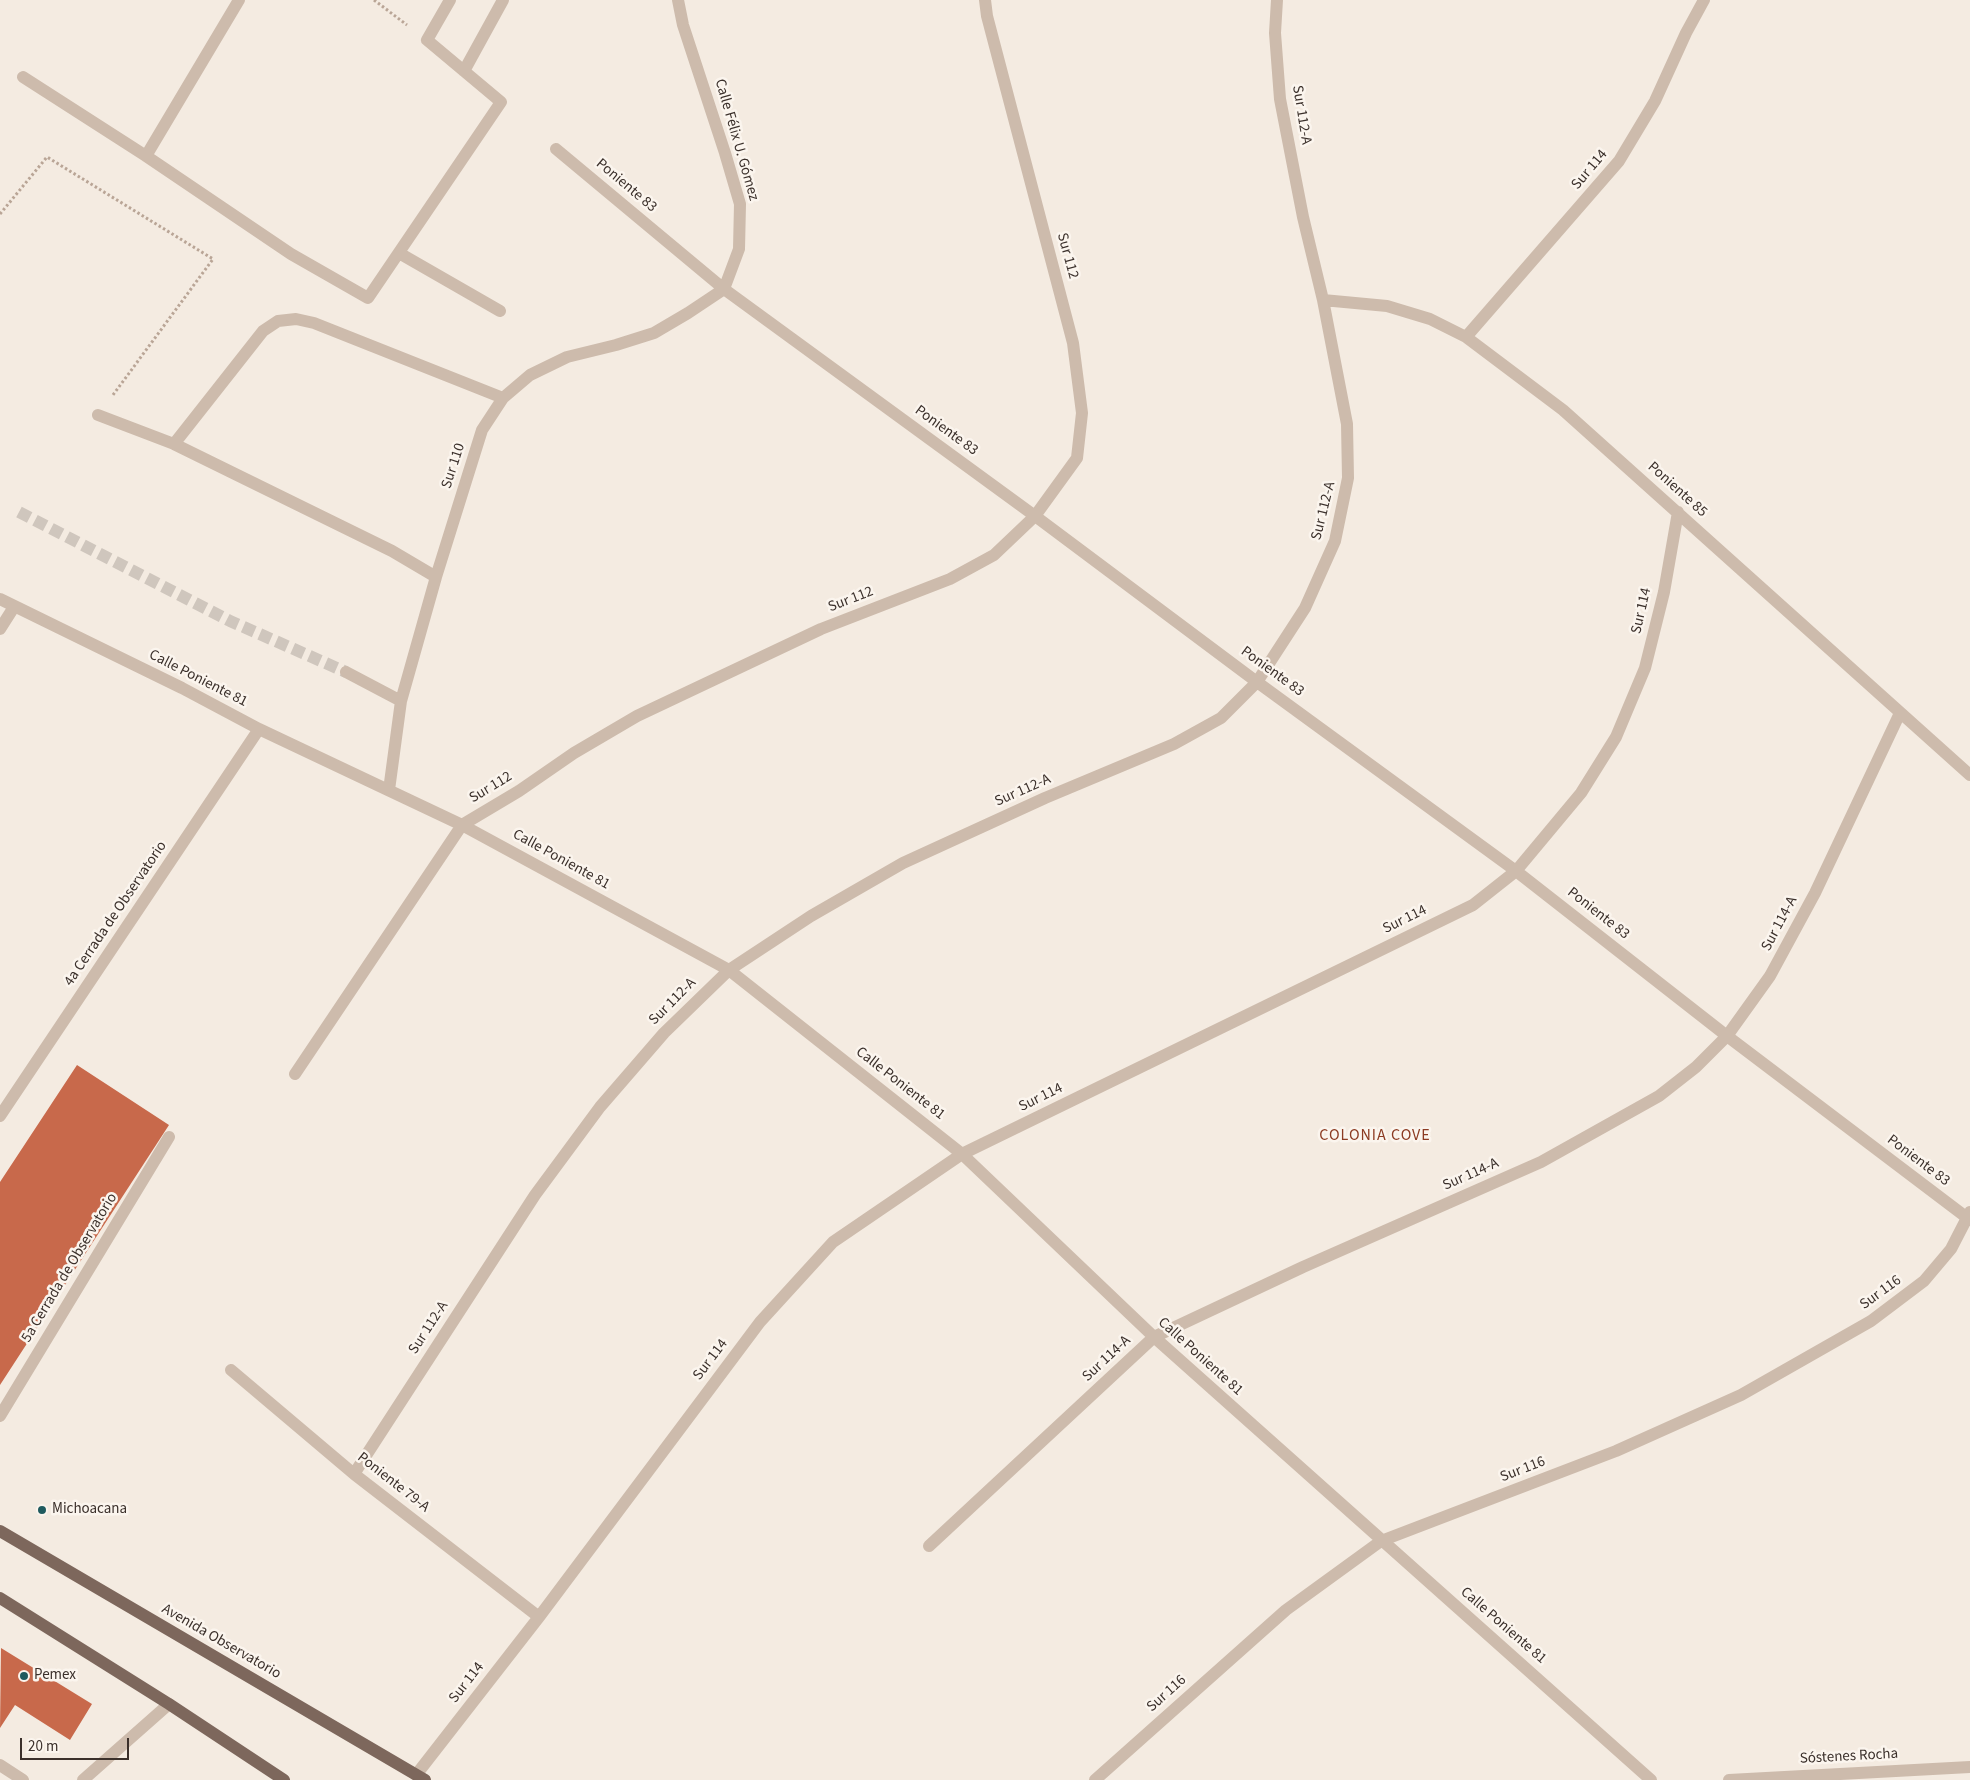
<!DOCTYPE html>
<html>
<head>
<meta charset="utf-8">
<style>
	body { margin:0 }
	#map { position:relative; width:1970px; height:1780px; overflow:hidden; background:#f4ebe1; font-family:"Source Sans 3",sans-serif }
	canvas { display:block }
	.scale { position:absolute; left:20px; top:1738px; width:109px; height:22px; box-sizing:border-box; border:2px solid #3b302b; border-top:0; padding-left:6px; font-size:15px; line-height:18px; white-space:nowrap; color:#3b302b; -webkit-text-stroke:4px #fbf5ee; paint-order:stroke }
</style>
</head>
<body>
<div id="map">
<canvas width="1970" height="1780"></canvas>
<div class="scale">20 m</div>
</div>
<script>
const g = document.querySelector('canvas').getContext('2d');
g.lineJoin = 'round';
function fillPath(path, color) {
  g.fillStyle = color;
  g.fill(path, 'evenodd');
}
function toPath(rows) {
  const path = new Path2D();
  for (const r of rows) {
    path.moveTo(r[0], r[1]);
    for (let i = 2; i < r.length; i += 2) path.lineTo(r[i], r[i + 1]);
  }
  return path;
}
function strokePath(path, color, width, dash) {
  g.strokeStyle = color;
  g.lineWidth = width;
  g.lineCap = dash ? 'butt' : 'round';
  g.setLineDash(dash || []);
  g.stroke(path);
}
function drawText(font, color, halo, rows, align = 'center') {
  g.font = font + ' "Source Sans 3",sans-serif';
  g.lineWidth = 5;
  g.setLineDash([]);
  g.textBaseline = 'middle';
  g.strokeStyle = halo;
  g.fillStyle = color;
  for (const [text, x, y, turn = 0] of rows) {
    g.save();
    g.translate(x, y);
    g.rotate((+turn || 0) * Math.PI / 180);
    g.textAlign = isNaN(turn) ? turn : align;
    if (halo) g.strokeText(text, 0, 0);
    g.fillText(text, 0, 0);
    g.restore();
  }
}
fillPath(toPath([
	[77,1065,169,1125,0,1385,0,1182],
	[1,1648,92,1704,70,1740,15,1705,0,1728]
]), '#c8694b');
strokePath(toPath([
	[19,512,230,621,346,672]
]), '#cfc6bd', 12, [12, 6]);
strokePath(toPath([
	[374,0,407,25],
	[0,214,47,157,213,259,113,395]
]), '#b9a596', 3, [2.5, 2.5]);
strokePath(toPath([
	[464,71,503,0],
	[23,77,146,156,291,254,368,298,501,102,427,40,450,0],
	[556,149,724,289,1035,516,1257,682,1516,871,1727,1036,1970,1220],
	[146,156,239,0],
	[399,253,500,311],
	[1323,300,1387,306,1430,319,1466,337,1563,410,1970,775],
	[1466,337,1619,161,1655,101,1686,33,1704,0],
	[98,415,174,444,392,551,436,577],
	[174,444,263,331,278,321,296,319,314,323,503,398],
	[0,599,182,688,259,729,462,825,729,970,962,1154,1154,1337,1651,1780],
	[0,629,14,607],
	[346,672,401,701],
	[389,790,401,701,436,577,482,430,503,398,530,375,567,357,616,345,654,333,688,313,724,289,739,249,740,204,725,153,683,25,678,0],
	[295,1074,462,825,519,791,574,753,637,716,821,629,950,579,994,555,1035,516,1077,458,1082,413,1073,343,987,16,985,0],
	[0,1116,259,729],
	[231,1370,354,1474,539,1617],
	[0,1416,169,1137],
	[354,1474,535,1195,600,1107,664,1033,729,970,811,916,903,863,1045,798,1174,744,1221,718,1257,682,1305,608,1335,541,1348,478,1347,424,1323,300,1303,217,1280,99,1275,33,1277,0],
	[929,1546,1154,1337,1303,1267,1541,1162,1659,1096,1696,1067,1727,1036,1770,976,1815,893,1900,713],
	[0,1765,23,1780],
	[416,1775,539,1617,760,1322,833,1242,962,1154,1473,905,1516,871,1581,793,1616,737,1645,668,1664,592,1678,512],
	[83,1780,169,1704],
	[1095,1780,1286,1610,1381,1541,1616,1451,1741,1395,1871,1321,1924,1281,1951,1249,1970,1212],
	[1729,1780,1970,1767]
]), '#cdbbac', 12);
strokePath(toPath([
	[0,1531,425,1780],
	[0,1598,169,1704,284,1780]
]), '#7d675c', 12);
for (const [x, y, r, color] of [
	[42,1510,5,"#1f5a5e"],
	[24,1676,5,"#1f5a5e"]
]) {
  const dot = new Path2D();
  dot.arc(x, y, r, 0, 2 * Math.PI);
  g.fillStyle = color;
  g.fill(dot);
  strokePath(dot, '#fbf5ee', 2);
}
drawText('15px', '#3b302b', '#fbf5ee', [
	["Sur 112-A",1301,115,81],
	["Calle Félix U. Gómez",736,140,74],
	["Sur 114",1590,170,-50],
	["Poniente 83",626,186,40],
	["Sur 112",1067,256,75],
	["Poniente 83",946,431,36],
	["Sur 110",454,466,-72],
	["Poniente 85",1677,490,42],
	["Sur 112-A",1324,511,-76],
	["Sur 112",851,600,-21],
	["Sur 114",1642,611,-77],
	["Poniente 83",1272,672,36],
	["Calle Poniente 81",198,679,27],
	["Sur 112",491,788,-31],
	["Sur 112-A",1023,791,-24],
	["Calle Poniente 81",561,860,29],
	["4a Cerrada de Observatorio",116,914,-56],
	["Poniente 83",1598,914,38],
	["Sur 114",1405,920,-26],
	["Sur 114-A",1780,924,-62],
	["Sur 112-A",673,1002,-45],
	["Calle Poniente 81",900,1084,38],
	["Sur 114",1041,1098,-26],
	["Poniente 83",1918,1161,37],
	["Sur 114-A",1471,1175,-24],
	["5a Cerrada de Observatorio",70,1268,-59],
	["Sur 116",1881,1293,-36],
	["Sur 112-A",429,1328,-57],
	["Calle Poniente 81",1200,1357,42],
	["Sur 114-A",1107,1359,-43],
	["Sur 114",711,1360,-53],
	["Sur 116",1523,1470,-21],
	["Poniente 79-A",393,1483,38],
	["Calle Poniente 81",1503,1626,41],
	["Avenida Observatorio",221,1642,30],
	["Sur 114",467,1683,-52],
	["Sur 116",1167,1694,-42],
	["Sóstenes Rocha",1849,1757,-3]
]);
drawText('15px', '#3b302b', '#fbf5ee', [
	["Michoacana",52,1510],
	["Pemex",34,1676]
], 'left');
g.letterSpacing = '1px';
drawText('16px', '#8c3b22', '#fbf5ee', [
	["COLONIA COVE",1375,1136]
]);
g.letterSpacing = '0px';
</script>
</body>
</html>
